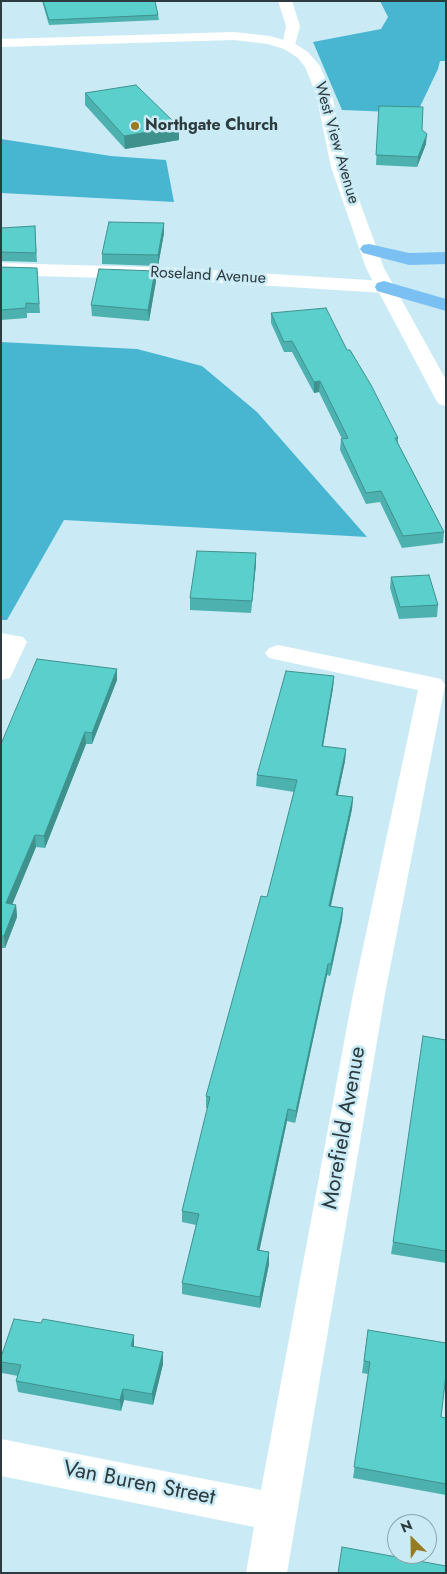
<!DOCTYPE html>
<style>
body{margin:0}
#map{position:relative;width:447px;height:1574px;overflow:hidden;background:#caebf5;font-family:Jost,sans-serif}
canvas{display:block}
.frame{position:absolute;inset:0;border:2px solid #2d3b3f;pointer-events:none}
.north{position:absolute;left:387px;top:1514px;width:50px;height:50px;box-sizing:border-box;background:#caebf5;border:1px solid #8ba5ac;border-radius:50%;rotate:337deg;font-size:14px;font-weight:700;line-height:20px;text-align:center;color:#2d3b3f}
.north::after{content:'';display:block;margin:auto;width:18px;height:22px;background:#967b23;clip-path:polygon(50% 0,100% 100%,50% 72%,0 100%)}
</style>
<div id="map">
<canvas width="447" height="1574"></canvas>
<div class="frame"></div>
<div class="north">N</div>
</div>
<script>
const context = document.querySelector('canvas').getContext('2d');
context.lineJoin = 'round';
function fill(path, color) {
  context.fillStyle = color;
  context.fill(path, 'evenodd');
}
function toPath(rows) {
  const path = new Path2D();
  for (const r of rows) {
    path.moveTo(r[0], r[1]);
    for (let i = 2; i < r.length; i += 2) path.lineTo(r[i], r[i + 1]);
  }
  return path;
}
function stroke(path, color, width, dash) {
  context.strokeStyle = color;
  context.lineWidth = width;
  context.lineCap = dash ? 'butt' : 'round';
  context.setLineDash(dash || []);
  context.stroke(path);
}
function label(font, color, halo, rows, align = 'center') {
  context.font = font + ' Jost,sans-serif';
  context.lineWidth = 5;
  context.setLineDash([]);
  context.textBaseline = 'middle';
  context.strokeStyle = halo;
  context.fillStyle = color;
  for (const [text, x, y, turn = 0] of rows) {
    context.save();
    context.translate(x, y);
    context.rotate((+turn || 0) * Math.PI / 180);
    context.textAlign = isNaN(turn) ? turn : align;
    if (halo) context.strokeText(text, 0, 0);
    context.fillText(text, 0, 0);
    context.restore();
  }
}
fill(toPath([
 [380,1,446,1,446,61,440,61,438,69,417,113,342,110,313,42,381,29,388,17],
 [1,139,111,156,166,160,174,202,1,193],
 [1,342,137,349,202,366,257,412,367,537,64,520,7,620,1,620]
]), '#49b6d1');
fill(toPath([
 [278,1,292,1,300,26,294,49,284,49,282,46,286,26,278,1],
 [1,263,178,268,384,281,391,283,393,287,391,291,384,293,178,280,1,275,1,263],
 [1,633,23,637,27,642,10,678,1,680,1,633],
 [278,645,432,677,441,679,445,685,385,994,287,1573,246,1573,254,1527,1,1476,1,1439,261,1490,353,994,418,690,269,658,265,653,269,648,278,645]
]), '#fff');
fill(toPath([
 [234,32,270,36,294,43,308,52,320,66,332,94,347,167,384,268,446,380,446,406,439,404,436,400,366,268,331,167,316,94,305,67,298,58,284,49,268,44,234,40,1,47,1,39,234,32]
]), '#fff');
fill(toPath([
 [369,244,409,253,446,252,446,264,409,265,363,253,360,249,363,245,369,244],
 [384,281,446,299,446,311,377,291,375,287,377,283,384,281]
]), '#7ac0f2');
fill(toPath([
 [42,1,155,1,158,15,159,20,49,25],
 [85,93,179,127,179,140,125,149,85,105],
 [379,106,422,130,426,144,417,167,376,165],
 [35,226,37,262,1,261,1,228],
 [164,233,158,266,102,264,102,254],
 [1,267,37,268,40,313,27,313,27,318,1,320],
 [156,281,149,321,92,316,91,305],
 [271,313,347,350,398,438,398,443,444,532,443,543,402,548,380,502,366,504,340,450,341,439,342,439,319,392,314,393,292,352,284,352,271,323],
 [256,553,256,564,251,613,190,610,190,598],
 [391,577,438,605,437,617,399,619,390,588],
 [117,669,117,680,92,744,86,744,45,848,36,847,12,904,16,905,17,917,5,948,1,948,1,744],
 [334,676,333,688,323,746,346,749,345,761,338,795,353,797,352,809,331,906,343,908,342,920,330,976,327,975,295,1123,287,1121,259,1250,269,1252,269,1264,260,1308,182,1294,182,1283,196,1225,182,1222,182,1211,208,1108,206,1108,206,1096,267,897,294,792,256,786,257,775],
 [446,1040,446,1263,391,1254,393,1242],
 [368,1330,441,1417,446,1418,446,1495,353,1478,368,1374,362,1373],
 [134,1347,163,1352,163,1364,153,1405,124,1400,121,1411,18,1392,16,1381,18,1376,2,1373,1,1357]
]), '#4db2af');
fill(toPath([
 [179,127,179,140,125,149,124,136],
 [427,134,426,144,417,167,418,157],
 [164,223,164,233,158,266,158,255],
 [155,271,156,281,149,321,148,310],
 [320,381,319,392,314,393,314,382],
 [256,553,256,564,251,613],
 [117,669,117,680,92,744,92,733],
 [334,676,333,688,321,758,322,746],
 [85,732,86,744,45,848,44,836],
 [346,749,345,761,335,807,336,795],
 [353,797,352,809,328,918,329,906],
 [35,835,36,847,8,915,6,903],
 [16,905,17,917,5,948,4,936],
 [343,908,342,920,330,976,331,964],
 [328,964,327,975,295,1123,296,1111],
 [288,1109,287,1121,257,1262,257,1250],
 [269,1252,269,1264,260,1308,260,1297],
 [134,1335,134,1347,131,1346],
 [163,1352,163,1364,153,1405,152,1394],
 [123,1389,124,1400,121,1411,120,1400]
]), '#3f918e');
const building = toPath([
 [43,1,155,1,158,15,49,20,43,1],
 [136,85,179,127,124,136,85,93,136,85],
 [379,106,423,107,422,130,427,134,418,157,376,155,379,106],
 [109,222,164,223,158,255,102,254,109,222],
 [35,226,36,253,1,252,1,228,35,226],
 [1,267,37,268,39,304,26,303,26,308,1,310,1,267],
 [99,269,155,271,148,310,91,305,99,269],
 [326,308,347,350,350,350,371,385,398,438,395,438,444,532,403,536,381,491,366,493,341,439,348,438,320,381,314,382,292,341,284,342,271,313,326,308],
 [197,551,256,553,252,601,190,598,197,551],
 [429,575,438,605,400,607,391,577,429,575],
 [37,659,117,669,92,733,85,732,44,836,35,835,6,903,16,905,4,936,1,936,1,744,37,659],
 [286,671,334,676,322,746,346,749,336,795,353,797,329,906,343,908,331,964,328,964,296,1111,288,1109,257,1250,269,1252,260,1297,182,1283,199,1214,182,1211,210,1097,206,1096,261,896,267,897,297,780,257,775,286,671],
 [423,1036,446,1040,446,1251,393,1242,423,1036],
 [14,1319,41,1323,43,1319,134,1335,131,1346,163,1352,152,1394,123,1389,120,1400,16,1381,21,1365,1,1362,1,1357,14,1319],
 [368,1330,446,1343,446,1375,441,1417,446,1418,446,1484,354,1467,370,1362,364,1361,368,1330],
 [342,1547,446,1566,446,1573,338,1573,342,1547]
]);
fill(building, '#5acfcb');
stroke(building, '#3f918e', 1);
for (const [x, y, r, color] of [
 [135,126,5,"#967b23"]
]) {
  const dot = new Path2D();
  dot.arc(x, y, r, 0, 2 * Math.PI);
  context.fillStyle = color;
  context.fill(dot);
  stroke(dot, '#caebf5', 2);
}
label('bold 16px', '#2d3b3f', '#caebf5', [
 ["Northgate Church",145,126]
], 'left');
label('16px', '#2d3b3f', '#caebf5', [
 ["West View Avenue",336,143,74],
 ["Roseland Avenue",208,276,3]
]);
label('22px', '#2d3b3f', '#caebf5', [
 ["Morefield Avenue",345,1128,-80],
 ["Van Buren Street",139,1484,11]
]);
</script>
